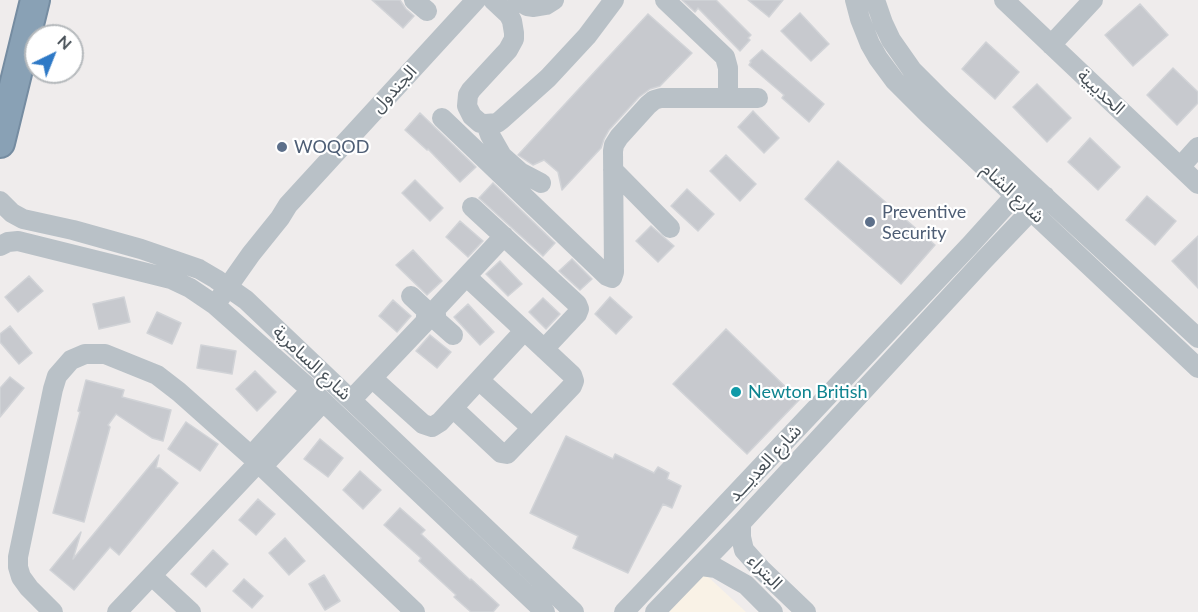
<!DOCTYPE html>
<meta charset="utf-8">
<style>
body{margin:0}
#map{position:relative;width:1198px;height:612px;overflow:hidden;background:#efecec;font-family:Lato,sans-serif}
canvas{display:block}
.north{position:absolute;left:24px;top:24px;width:60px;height:60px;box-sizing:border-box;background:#fff;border:2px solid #b5b9bc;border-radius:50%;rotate:43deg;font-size:16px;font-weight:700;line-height:24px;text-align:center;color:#475057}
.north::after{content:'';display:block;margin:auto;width:21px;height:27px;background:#2e79c6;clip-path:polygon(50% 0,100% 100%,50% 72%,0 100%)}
</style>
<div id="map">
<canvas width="1198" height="612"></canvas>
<div class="north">N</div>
</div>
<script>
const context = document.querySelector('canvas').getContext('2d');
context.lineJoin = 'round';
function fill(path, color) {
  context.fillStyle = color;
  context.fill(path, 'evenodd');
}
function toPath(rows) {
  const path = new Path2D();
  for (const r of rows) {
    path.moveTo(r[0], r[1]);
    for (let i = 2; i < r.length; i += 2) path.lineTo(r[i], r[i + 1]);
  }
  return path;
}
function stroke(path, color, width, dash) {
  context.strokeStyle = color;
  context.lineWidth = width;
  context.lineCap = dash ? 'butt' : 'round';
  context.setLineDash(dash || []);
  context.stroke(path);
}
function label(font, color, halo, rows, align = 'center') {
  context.font = font + ' Lato,"Noto Sans Arabic",sans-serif';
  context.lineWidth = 4.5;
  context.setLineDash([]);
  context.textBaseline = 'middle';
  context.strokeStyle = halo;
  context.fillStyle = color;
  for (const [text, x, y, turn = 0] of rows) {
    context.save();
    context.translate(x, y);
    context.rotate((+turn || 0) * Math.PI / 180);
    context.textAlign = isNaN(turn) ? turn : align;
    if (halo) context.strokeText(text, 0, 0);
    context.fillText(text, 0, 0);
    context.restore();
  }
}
fill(toPath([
 [704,573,746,612,669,612]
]), '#f9f2e6');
const building = toPath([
 [372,0,400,0,406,9,414,16,403,28,372,0],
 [682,0,716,0,751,35,748,38,750,40,740,51,698,8,695,12,682,0],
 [748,0,783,0,769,17,748,0],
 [1140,4,1168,35,1133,66,1105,35,1140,4],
 [800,13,829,44,811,61,781,31,800,13],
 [648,14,692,53,660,86,650,89,639,97,609,130,604,139,601,148,562,190,558,172,544,160,533,165,518,155,648,14],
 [986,42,1019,72,995,99,962,69,986,42],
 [762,50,824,104,809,122,782,98,784,95,749,65,751,62,750,61,762,50],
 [1173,68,1198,92,1198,103,1177,125,1147,95,1173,68],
 [1037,84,1071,118,1047,142,1013,107,1037,84],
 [753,111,779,138,764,153,738,127,753,111],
 [420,113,476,167,460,182,428,149,427,150,405,130,420,113],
 [1090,138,1120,167,1098,190,1068,162,1090,138],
 [726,155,756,184,740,201,710,171,726,155],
 [838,161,935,245,901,284,805,199,838,161],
 [415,180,443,208,430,221,402,193,415,180],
 [493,183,555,243,543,256,479,198,493,183],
 [687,189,714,214,698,231,671,206,687,189],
 [1147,196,1176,221,1155,245,1126,220,1147,196],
 [460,221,483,241,468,257,446,237,460,221],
 [651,226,674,246,658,262,636,241,651,226],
 [1198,236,1198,288,1172,261,1198,236],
 [413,250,442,281,427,295,396,265,413,250],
 [572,259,592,279,580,290,559,271,572,259],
 [500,261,522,284,508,296,486,274,500,261],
 [29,276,43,291,18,312,5,297,29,276],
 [124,297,130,322,99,329,93,304,124,297],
 [610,297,632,317,616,334,595,314,610,297],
 [543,298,560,314,546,329,529,312,543,298],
 [393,300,411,316,397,332,379,316,393,300],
 [468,304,494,332,480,345,454,317,468,304],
 [157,312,181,323,172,344,147,333,157,312],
 [10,326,32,353,19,364,0,342,0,334,10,326],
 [726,329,799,400,747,454,673,384,726,329],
 [430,335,451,352,437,368,416,351,430,335],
 [201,345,236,351,232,374,197,368,201,345],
 [255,371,276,392,257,411,236,389,255,371],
 [10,377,24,388,0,417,0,388,10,377],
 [86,380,124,390,122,397,171,410,163,441,152,438,116,414,108,425,110,427,84,522,53,513,80,412,78,411,86,380],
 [186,422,218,444,200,471,168,449,186,422],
 [566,436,613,459,615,454,654,473,658,467,669,473,667,479,681,486,672,508,663,504,628,573,573,548,578,536,530,513,566,436],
 [320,439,343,458,328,477,304,459,320,439],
 [159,455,156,468,160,468,178,483,119,555,110,547,74,590,50,570,81,532,73,559,159,455],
 [360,471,381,490,363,509,343,490,360,471],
 [258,499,275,514,256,535,239,520,258,499],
 [400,508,425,530,421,534,470,580,471,579,499,605,493,612,471,612,454,597,456,595,419,561,421,558,384,525,400,508],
 [285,538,305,561,289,575,269,553,285,538],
 [213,550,228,564,206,587,191,574,213,550],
 [324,575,340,601,325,610,309,584,324,575],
 [244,579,263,596,252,608,233,591,244,579]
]);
fill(building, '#c7c9ce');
stroke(building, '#d1d3d7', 1.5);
const highway = toPath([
 [0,143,35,0]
]);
stroke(highway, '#758ca1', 32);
stroke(toPath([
 [414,0,427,11],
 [493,0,509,15,512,21,514,33,514,39,508,50,471,90,468,95,467,106,472,116,480,123,486,124,497,123,501,120,548,78,587,36,614,0],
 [518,0,527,6,534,7,546,5,554,0],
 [665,0,725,57,728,68,728,98],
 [855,0,860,19,870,44,878,58,895,81,928,114,1198,368],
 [875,0,883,23,891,40,912,70,941,99,1028,181,1198,338],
 [1004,0,1198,184],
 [1051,45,1093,0],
 [442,118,607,276,612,278,614,272,613,151,614,145,619,137,648,105,654,100,661,98,758,98],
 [486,124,490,135,502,156,520,172,541,183],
 [1180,167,1198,147],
 [613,170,670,228],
 [0,201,12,213,23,219,73,230,141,249,199,269,216,279,246,300,574,612],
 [472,207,577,304,579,309,577,314,544,349],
 [0,246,8,242,18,241,171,279,190,288,215,305,311,390,545,612],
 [411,296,428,312],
 [220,298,251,254,280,218,288,205,476,0],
 [434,311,504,236],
 [426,316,429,311,434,311,436,315,435,319,453,335],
 [372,378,423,424,432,427,440,422,524,331],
 [479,380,532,428],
 [351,400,428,319],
 [453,408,501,453,507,454,572,386,574,381,572,375,467,277],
 [251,456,311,390],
 [262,467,323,402],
 [741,523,741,537,744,550,761,569,806,612],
 [701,566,716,568,737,580,746,585,773,612],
 [152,576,191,612],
 [53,612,29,588,21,577,18,567,18,557,53,389,57,376,71,360,85,354,105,354,157,375,179,392,251,456,415,612],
 [117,612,258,463],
 [624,612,971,244,1028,181],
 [655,612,741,523,984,260,1045,196]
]), '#b9c1c7', 20);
stroke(highway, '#89a1b5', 28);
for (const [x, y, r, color] of [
 [282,147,6,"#5c6f8a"],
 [870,222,6,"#5c6f8a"],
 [736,392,6,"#0f9aa8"]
]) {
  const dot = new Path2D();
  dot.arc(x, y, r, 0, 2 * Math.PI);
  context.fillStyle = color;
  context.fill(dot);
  stroke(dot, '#fff', 2);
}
label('18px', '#475057', '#fff', [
 ["الجندول",394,89,-47],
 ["الحديبية",1101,92,43],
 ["شارع الشام",1013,193,43],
 ["شارع السامرية",312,363,43],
 ["شارع العديـــد",765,463,-47],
 ["البتراء",765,572,46]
]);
label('18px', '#4e5e75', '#fff', [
 ["WOQOD",294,147],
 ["Preventive",882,212],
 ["Security",882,233]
], 'left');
label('18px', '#0d838f', '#fff', [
 ["Newton British",748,392]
], 'left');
</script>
